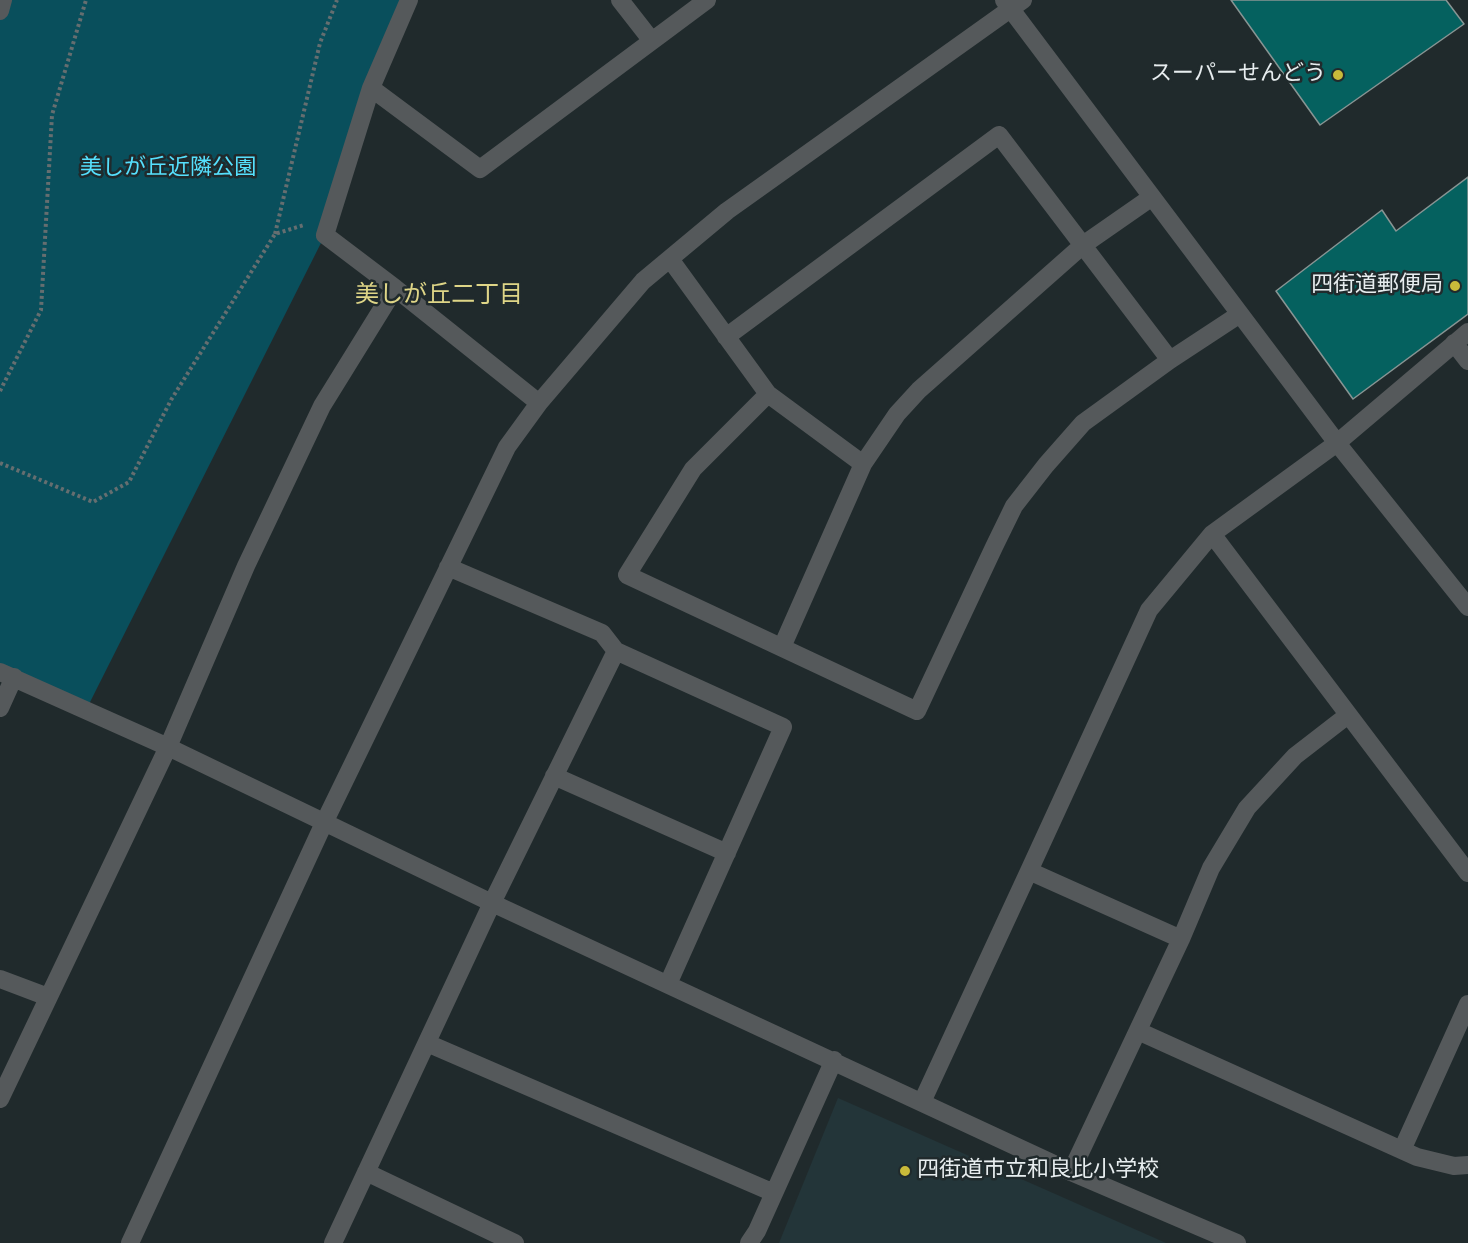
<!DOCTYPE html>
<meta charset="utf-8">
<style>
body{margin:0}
canvas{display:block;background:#202a2c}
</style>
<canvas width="1468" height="1243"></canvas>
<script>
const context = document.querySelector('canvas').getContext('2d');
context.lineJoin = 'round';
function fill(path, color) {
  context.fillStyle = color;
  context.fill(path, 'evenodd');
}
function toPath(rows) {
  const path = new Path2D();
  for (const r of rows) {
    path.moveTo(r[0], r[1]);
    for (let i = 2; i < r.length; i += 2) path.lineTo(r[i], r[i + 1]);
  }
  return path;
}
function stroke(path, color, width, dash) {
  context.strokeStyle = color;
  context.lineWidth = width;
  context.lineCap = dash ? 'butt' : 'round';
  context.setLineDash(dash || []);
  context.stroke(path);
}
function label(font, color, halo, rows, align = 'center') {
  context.font = font + ' "Titillium Web","Noto Sans JP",sans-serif';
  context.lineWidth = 5;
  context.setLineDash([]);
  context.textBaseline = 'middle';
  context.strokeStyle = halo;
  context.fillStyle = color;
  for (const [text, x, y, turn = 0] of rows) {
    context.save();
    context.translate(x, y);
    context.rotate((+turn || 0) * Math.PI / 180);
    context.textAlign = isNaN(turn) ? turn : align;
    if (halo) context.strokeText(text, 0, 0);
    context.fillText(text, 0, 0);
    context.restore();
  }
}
fill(toPath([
 [838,1098,1166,1243,779,1243]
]), '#233539');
fill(toPath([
 [3,0,409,0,325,235,86,710,0,672,0,11]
]), '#094f5c');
const building = toPath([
 [1231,0,1446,0,1464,24,1320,125,1231,0],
 [1468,177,1468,314,1353,399,1276,291,1382,210,1396,231,1468,177]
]);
fill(building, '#05615f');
stroke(building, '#889594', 1.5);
stroke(toPath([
 [275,234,320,43,337,0],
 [0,391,41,310,52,115,86,0],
 [0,463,93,502,129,482,171,400,275,234,304,225]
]), '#656e70', 4, [3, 3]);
stroke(toPath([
 [409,0,371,88,325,235,395,288,539,403],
 [620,0,652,41],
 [1004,0,1337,443,1468,607],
 [0,11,3,0],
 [371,88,480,169,707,0],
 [670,259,768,394,863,464],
 [726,337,999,135,1170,360],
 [1454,343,1468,361],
 [768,394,693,469,627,575,917,711,994,547,1014,506,1046,465,1083,423,1170,360,1240,314],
 [1212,534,1468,873],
 [448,567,602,633,616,651],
 [782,647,863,464,897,414,919,390,1083,245,1152,197],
 [0,672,168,747,492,903,1071,1172,1237,1243],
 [0,708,14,677],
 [554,776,727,853],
 [1181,939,1029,871,1149,610,1212,534,1337,443,1468,332],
 [0,979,48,997],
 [1138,1031,1417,1157,1454,1166,1468,1165],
 [427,1043,774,1193],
 [0,1099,168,747,246,566,322,406,395,288],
 [922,1102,1029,871],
 [1402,1150,1468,1004],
 [366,1172,515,1243],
 [1071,1172,1181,939,1211,868,1247,808,1295,756,1348,715],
 [130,1243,324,823,507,447,539,403,643,281,727,211,1023,0],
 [333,1243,492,903,616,651,783,727,668,984],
 [749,1243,757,1231,834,1060]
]), '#55595b', 18);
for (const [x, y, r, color] of [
 [1338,75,6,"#c9ba3a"],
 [1455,286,6,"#c9ba3a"],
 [905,1171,6,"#c9ba3a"]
]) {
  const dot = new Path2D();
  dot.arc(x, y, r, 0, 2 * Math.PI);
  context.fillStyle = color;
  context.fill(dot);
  stroke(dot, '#202a2c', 2);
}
label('22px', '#e7edef', '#202a2c', [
 ["スーパーせんどう",1326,75],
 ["四街道郵便局",1443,286],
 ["四街道市立和良比小学校",917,1171,"left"]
], 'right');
label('22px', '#55e0fd', '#202a2c', [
 ["美しが丘近隣公園",168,169]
]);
label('24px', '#ded587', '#202a2c', [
 ["美しが丘二丁目",439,296]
]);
</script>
